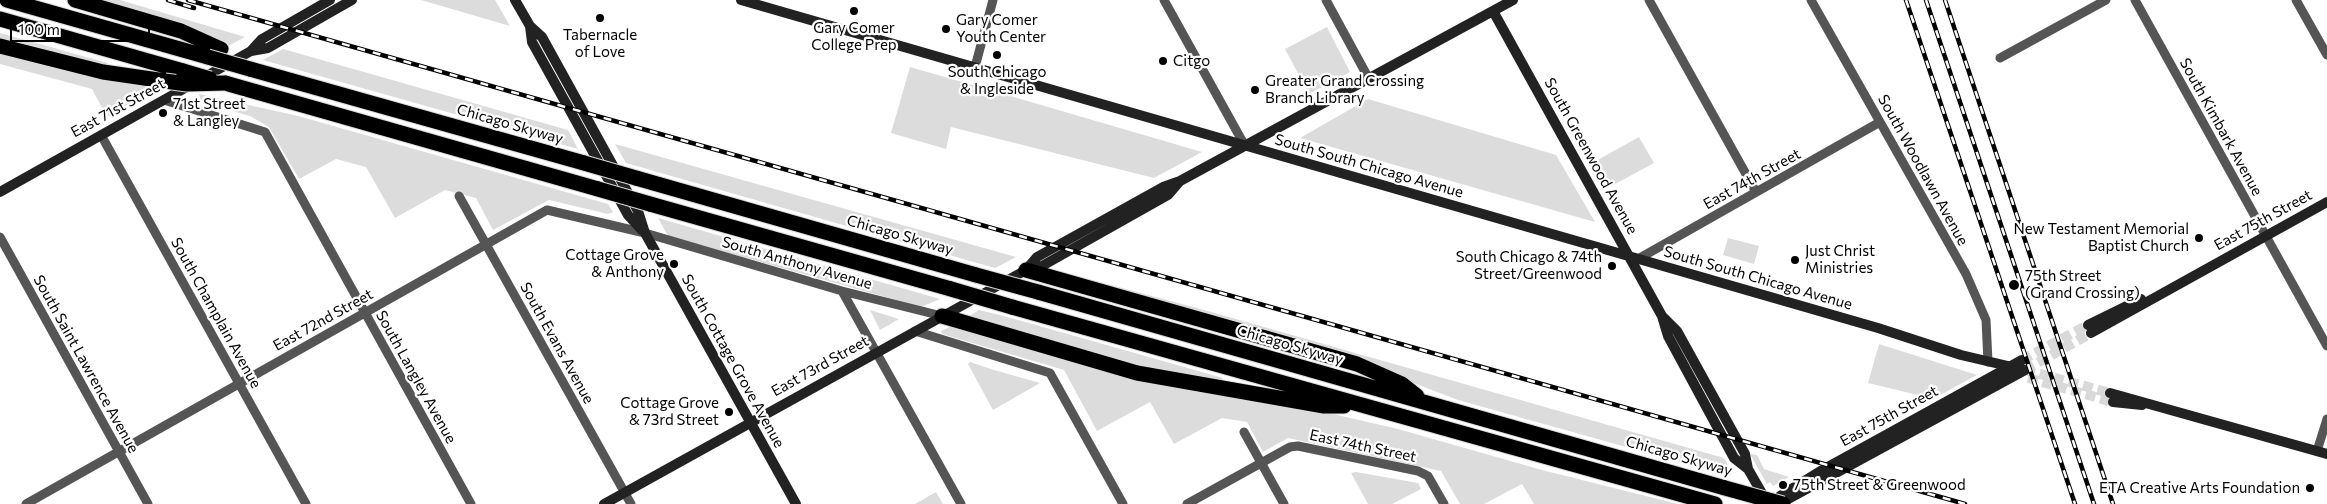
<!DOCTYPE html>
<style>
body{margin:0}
#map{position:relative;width:2327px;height:504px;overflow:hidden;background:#fff;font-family:Commissioner,sans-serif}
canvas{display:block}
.scale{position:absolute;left:10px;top:20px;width:140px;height:22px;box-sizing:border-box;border:2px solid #000;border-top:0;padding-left:6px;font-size:15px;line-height:18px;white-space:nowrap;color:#000;-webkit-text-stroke:4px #fff;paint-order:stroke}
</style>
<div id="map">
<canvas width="2327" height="504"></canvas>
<div class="scale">100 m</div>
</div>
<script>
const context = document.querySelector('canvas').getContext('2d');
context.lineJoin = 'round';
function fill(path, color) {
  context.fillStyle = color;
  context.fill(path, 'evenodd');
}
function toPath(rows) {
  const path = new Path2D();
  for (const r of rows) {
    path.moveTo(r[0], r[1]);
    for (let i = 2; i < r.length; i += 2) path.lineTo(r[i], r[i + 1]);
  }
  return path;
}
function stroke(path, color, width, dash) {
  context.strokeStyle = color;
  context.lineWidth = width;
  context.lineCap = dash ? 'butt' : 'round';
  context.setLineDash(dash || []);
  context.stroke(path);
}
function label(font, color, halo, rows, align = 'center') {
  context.font = font + ' Commissioner,sans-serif';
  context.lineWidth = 4.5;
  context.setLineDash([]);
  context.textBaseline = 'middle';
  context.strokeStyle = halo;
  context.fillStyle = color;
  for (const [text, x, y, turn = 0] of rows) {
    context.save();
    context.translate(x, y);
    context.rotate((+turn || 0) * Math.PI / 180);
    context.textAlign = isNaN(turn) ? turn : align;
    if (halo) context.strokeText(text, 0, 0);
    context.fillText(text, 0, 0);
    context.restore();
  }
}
fill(toPath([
 [95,0,120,0,245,37,228,46,170,23],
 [421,0,495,0,510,26],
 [1327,27,1350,72,1309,94,1285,49],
 [0,33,108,63,107,69,0,41],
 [283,49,568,130,578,149,263,60],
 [0,52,65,70,158,86,107,117,92,89,0,64],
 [910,67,983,88,1202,152,1154,178,951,127,946,149,891,133],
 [199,94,298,116,608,204,613,212,608,214,549,200,493,230,476,198,445,190,395,218,366,167,336,159,299,179,269,127,250,116,201,102],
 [1368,99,1556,155,1595,222,1300,138],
 [1639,137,1654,163,1606,189,1592,163],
 [615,144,1016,257,995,268,822,219,626,163],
 [658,218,940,299,921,307,668,236],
 [1728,238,1759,246,1754,264,1723,255],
 [1058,271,1201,309,1724,458,1732,471,1730,476,1458,400,1398,377,1062,274],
 [870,310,899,319,880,330],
 [979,310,1004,316,1223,378,1221,384,1185,379,972,319,971,315],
 [952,326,1398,429,1542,470,1678,504,1534,504,1522,484,1484,504,1460,504,1441,471,1288,438,1263,452,1247,422,1222,418,1174,444,1150,402,1097,431,1064,370,942,334,941,331],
 [1879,344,1977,375,1920,406,1916,404,1926,397,1868,383],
 [970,362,994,370,1040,383,993,410,968,364],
 [1750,454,1757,455,1764,469,1789,477,1773,486,1770,482,1767,484],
 [1356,472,1418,483,1421,489,1392,504,1368,504,1351,473],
 [936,492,943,504,915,504]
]), '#dcdcdc');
stroke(toPath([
 [2022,360,2088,325],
 [2025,370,2110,393],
 [2025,370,2091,333],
 [2028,378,2113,402]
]), '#d9d9d9', 10, [10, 5]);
const highway = toPath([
 [7,0,208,57],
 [75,0,181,31,221,49],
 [0,19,183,71],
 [0,46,103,72,165,81],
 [250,69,584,163],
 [225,83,598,189],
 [636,178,976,275],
 [650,204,951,289],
 [1026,270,1357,364,1402,384,1417,396],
 [1038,292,1725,488],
 [1012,307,1715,504],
 [942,316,1137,373,1324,406,1344,406]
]);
stroke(highway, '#dbdbdb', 17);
stroke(toPath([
 [1164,0,1245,146],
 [1326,0,1369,79],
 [1649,0,1756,192],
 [1811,0,1966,274,1986,320,1988,362],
 [2135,0,2327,346],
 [2296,0,2327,55],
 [2000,58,2106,0],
 [975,67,993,0],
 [164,100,265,132,471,504],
 [101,135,306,504],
 [459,196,631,504],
 [0,237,148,504],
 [1638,259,1880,122],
 [842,291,961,504],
 [915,331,1050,373,1123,504],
 [1244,432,1284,504],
 [2317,451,2327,419],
 [26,504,547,210,645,233,842,291,942,316],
 [1187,504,1290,447,1298,446,1418,471,1428,476,1444,504]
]), '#555', 9);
stroke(toPath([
 [515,0,530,26,542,37,638,211,645,233,796,504],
 [741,0,1878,328,1961,355,2025,370],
 [1493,11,1662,316,1668,336,1734,458,1748,469],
 [530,26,532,42,628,215,642,230],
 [251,51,268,48,352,0],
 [0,192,251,51,262,39,330,0],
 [1026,270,1037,257,1163,187,1180,181,1513,0],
 [1663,317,1677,331,1745,454,1748,469,1767,502],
 [2088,325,2141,299],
 [2091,333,2327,202],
 [2110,393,2327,454],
 [2113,402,2142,405],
 [604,504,1026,270,1042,266,1168,195,1180,181],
 [1773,504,1780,496,1819,472,2022,360],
 [1779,504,2025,370]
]), '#222', 10);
stroke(highway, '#000', 15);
const rail = toPath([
 [168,0,194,8],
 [188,0,1965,504],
 [1906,0,2075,504],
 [1926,0,2094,504],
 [1945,0,2113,504]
]);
stroke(rail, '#000', 4.5);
stroke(rail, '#fff', 2.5, [8]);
const highwayBridge = toPath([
 [208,57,250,69],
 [183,71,210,79],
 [165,81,187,84,225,83],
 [584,163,636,178],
 [598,189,650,204],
 [976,275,1038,292],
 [951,289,1012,307],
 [1725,488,1783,504]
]);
stroke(highwayBridge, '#dbdbdb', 17, []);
stroke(highwayBridge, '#000', 15);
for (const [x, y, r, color] of [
 [854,11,5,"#000"],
 [600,18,5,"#000"],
 [946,29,5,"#000"],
 [997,55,5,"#000"],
 [1163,61,5,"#000"],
 [1255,90,5,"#000"],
 [163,113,5,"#000"],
 [2199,238,5,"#000"],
 [1795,260,5,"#000"],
 [674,264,5,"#000"],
 [1612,266,5,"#000"],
 [2014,285,6,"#000"],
 [729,412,5,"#000"],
 [1783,485,5,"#000"],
 [2310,488,5,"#000"]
]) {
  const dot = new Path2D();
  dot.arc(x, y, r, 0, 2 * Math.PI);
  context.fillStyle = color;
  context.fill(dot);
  stroke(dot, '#fff', 2);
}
label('15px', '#000', '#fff', [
 ["Gary Comer",956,20],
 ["Youth Center",956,37],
 ["Gary Comer",854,28,"center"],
 ["College Prep",854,45,"center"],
 ["Tabernacle",600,35,"center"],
 ["of Love",600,52,"center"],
 ["Citgo",1173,61],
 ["South Chicago",997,72,"center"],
 ["& Ingleside",997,89,"center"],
 ["Greater Grand Crossing",1265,81],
 ["Branch Library",1265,98],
 ["71st Street",173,104],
 ["& Langley",173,121],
 ["New Testament Memorial",2189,229,"right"],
 ["Baptist Church",2189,246,"right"],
 ["Just Christ",1805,251],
 ["Ministries",1805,268],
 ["Cottage Grove",664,255,"right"],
 ["& Anthony",664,272,"right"],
 ["South Chicago & 74th",1602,257,"right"],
 ["Street/Greenwood",1602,274,"right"],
 ["75th Street",2025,276],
 ["(Grand Crossing)",2025,293],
 ["Cottage Grove",719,403,"right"],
 ["& 73rd Street",719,420,"right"],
 ["75th Street & Greenwood",1793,485],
 ["ETA Creative Arts Foundation",2300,488,"right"]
], 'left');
label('15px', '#000', '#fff', [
 ["East 71st Street",118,108,-29],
 ["Chicago Skyway",510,124,16],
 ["South Kimbark Avenue",2221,127,61],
 ["South Greenwood Avenue",1591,156,61],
 ["South South Chicago Avenue",1369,166,16],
 ["South Woodlawn Avenue",1923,170,61],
 ["East 74th Street",1752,179,-29],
 ["East 75th Street",2263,220,-29],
 ["Chicago Skyway",900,235,16],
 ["South Anthony Avenue",797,263,16],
 ["South South Chicago Avenue",1758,278,16],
 ["South Champlain Avenue",216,313,61],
 ["East 72nd Street",323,320,-29],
 ["South Evans Avenue",557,343,61],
 ["Chicago Skyway",1290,345,16],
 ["South Cottage Grove Avenue",733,361,61],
 ["South Saint Lawrence Avenue",86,364,61],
 ["East 73rd Street",820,366,-29],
 ["South Langley Avenue",416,377,61],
 ["East 75th Street",1889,416,-29],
 ["East 74th Street",1363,446,12],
 ["Chicago Skyway",1679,456,16]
]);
</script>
